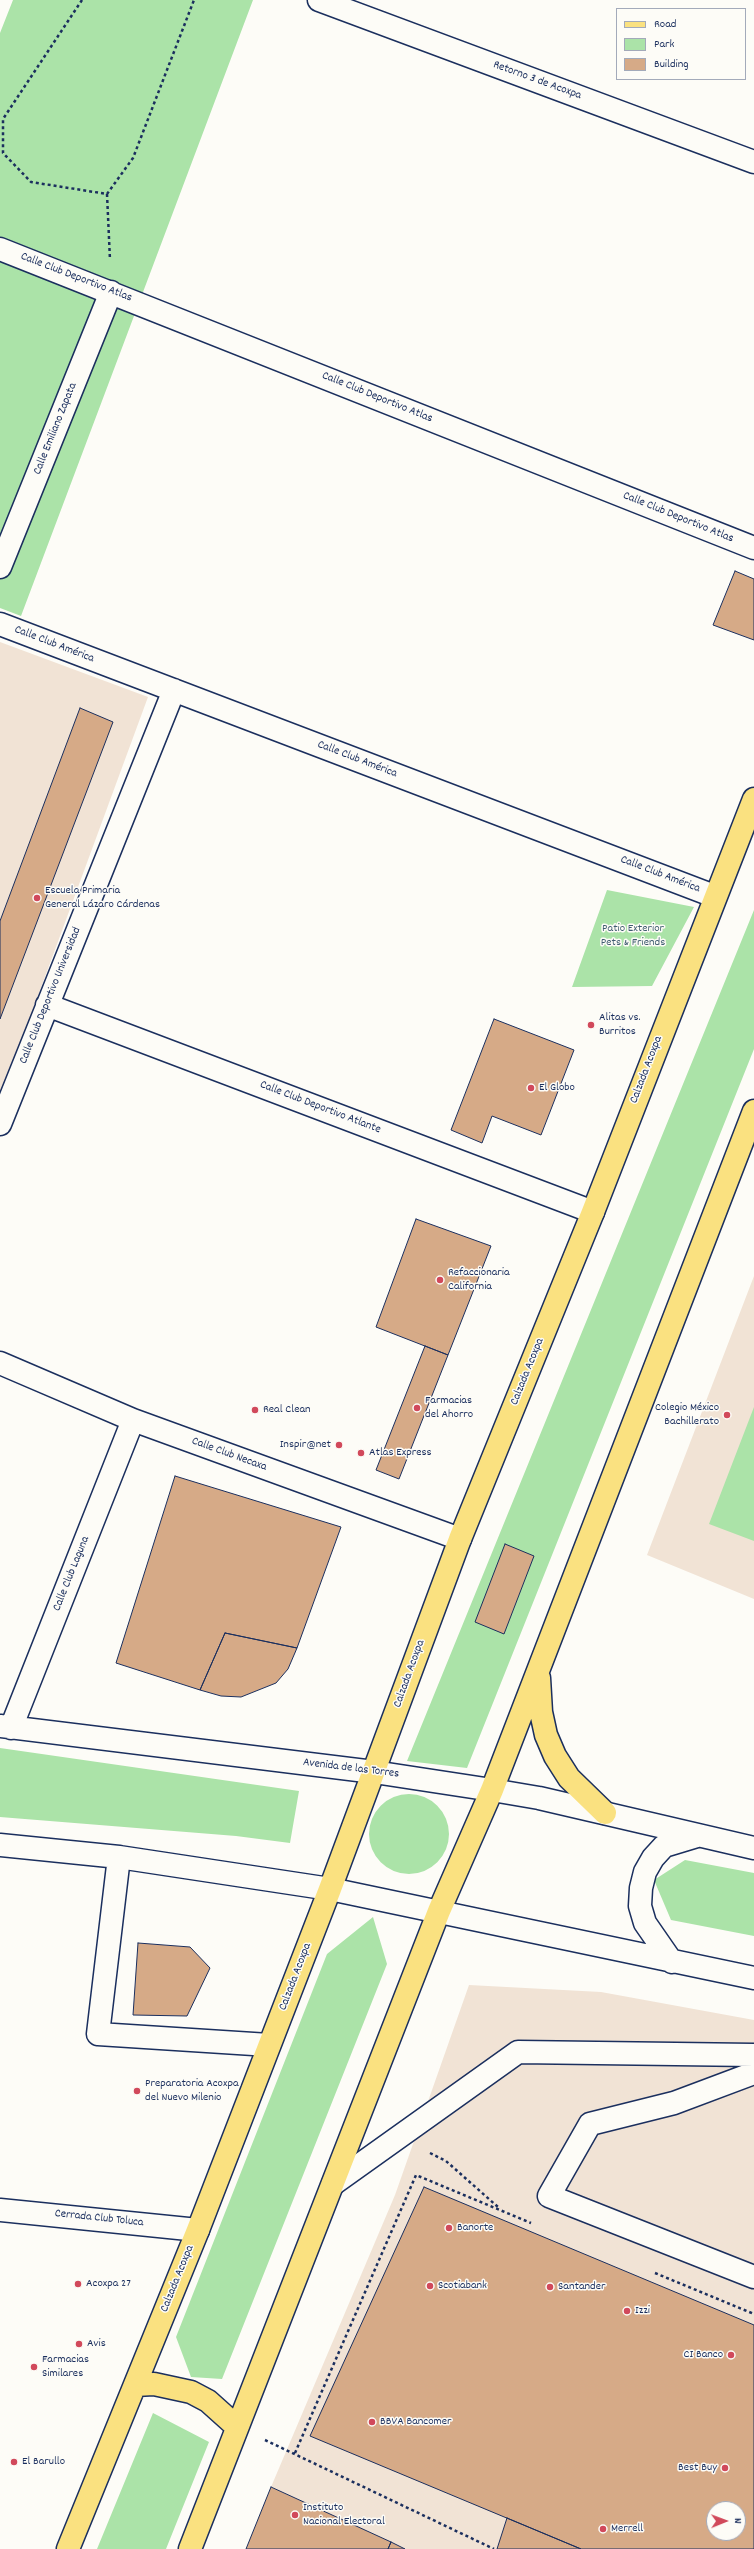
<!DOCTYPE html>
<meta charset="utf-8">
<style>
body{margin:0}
#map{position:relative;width:754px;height:2549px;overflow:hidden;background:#fdfcf7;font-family:Dekko,sans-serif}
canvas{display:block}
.legend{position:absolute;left:616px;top:8px;width:130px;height:72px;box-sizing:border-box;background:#fdfcf7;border:1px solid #a3aaba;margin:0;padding:5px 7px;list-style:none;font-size:12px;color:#1b2f5e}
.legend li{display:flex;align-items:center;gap:8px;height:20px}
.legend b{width:20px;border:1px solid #a3aaba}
.north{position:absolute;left:706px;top:2501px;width:40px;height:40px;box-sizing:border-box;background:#fdfcf7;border:1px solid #a3aaba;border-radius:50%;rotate:89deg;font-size:11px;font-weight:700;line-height:16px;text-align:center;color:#1b2f5e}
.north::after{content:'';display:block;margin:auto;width:14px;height:18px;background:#d1495b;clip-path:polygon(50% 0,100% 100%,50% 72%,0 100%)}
</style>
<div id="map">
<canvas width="754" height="2549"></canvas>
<ul class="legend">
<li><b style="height:5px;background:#fae180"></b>Road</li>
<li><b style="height:11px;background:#abe3a8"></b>Park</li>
<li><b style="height:11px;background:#d6aa87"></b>Building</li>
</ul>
<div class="north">N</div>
</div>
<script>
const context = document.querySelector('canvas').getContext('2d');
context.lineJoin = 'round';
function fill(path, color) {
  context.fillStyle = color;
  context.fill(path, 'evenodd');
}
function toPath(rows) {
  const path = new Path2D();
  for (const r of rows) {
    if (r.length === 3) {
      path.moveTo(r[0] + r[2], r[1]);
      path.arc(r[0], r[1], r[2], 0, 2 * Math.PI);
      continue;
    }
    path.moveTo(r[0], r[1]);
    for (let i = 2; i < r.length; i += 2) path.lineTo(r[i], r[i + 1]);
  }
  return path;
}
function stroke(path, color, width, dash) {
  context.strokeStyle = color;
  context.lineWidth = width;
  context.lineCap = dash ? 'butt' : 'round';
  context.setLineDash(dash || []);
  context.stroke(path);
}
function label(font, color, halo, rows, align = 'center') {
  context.font = font + ' Dekko,sans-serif';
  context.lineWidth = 3;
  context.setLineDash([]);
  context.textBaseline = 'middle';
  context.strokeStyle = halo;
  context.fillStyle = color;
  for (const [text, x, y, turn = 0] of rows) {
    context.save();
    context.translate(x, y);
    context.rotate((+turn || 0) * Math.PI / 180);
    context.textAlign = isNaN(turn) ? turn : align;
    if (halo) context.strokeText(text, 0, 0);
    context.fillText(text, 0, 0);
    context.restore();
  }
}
fill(toPath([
 [0,642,148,697,0,1099],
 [754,1276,754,1599,647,1555],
 [469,1985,601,1992,754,2020,754,2549,388,2549,390,2542,271,2487,395,2195],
 [714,2509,738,2509,738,2533,714,2533]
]), '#f1e3d5');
fill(toPath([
 [13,0,253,0,21,616,0,608,0,33],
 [607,890,694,907,652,986,572,987],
 [754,910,754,1049,467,1768,407,1761],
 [754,1407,754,1541,709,1524],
 [0,1748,299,1791,290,1843,236,1836,0,1817],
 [409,1834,40],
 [685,1860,754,1873,754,1936,671,1920,654,1880],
 [373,1917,387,1964,222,2379,191,2377,176,2337,327,1954],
 [153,2413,209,2442,166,2549,97,2549]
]), '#abe3a8');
const building = toPath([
 [735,571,754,579,754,640,713,625,735,571],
 [80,708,113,722,0,1019,0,921,80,708],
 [494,1019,574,1050,541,1135,492,1116,482,1143,451,1130,494,1019],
 [416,1219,491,1246,448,1355,376,1327,416,1219],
 [425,1346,448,1355,399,1479,376,1470,425,1346],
 [175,1476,341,1527,297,1648,225,1633,200,1690,116,1663,175,1476],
 [505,1544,534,1556,504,1634,475,1622,505,1544],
 [225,1633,297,1648,288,1669,276,1683,241,1697,221,1696,200,1690,225,1633],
 [138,1943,190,1947,210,1968,187,2016,133,2015,138,1943],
 [424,2187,754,2325,754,2549,581,2549,310,2436,424,2187],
 [714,2509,738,2509,738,2533,714,2533,714,2509],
 [271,2487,391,2542,388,2549,246,2549,271,2487],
 [507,2518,581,2549,497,2549,507,2518],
 [391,2542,405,2549,388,2549,391,2542]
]);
fill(building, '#d6aa87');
stroke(building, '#1b2f5e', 1);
const minor = toPath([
 [319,0,754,162],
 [0,249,754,548],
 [0,567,111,292],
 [0,624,714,896],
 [47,1005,593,1212],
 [0,1124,174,690],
 [0,1363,133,1420,460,1539],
 [0,1726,374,1772,492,1790,539,1798,754,1848],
 [11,1728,133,1420],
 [0,1845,119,1857,330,1889,754,1978],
 [119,1857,98,2034,269,2045],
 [672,1962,645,1923,640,1906,641,1888,645,1872,653,1858,664,1846,697,1836],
 [754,2073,674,2103,590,2124,549,2196,754,2277],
 [333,2184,518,2052,754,2055],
 [0,2210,198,2230]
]);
const major = toPath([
 [539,1678,541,1712,546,1735,555,1756,569,1778,605,1813],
 [135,2385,154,2384,191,2392,208,2401,237,2427],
 [68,2549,198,2230,330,1889,460,1539,593,1212,754,799],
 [190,2549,439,1911,492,1790,754,1111]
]);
stroke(minor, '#1b2f5e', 25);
stroke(major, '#1b2f5e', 25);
stroke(toPath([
 [82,0,3,119,3,153,31,182,107,194,133,158,194,0],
 [107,194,110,260],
 [430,2153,446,2161,498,2207],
 [655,2273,754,2314],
 [265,2440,494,2549],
 [295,2453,416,2175,531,2223]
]), '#1b2f5e', 2.5, [3, 3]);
stroke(minor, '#fdfcf7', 22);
stroke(major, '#fae180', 22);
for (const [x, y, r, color] of [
 [37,898,4,"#d1495b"],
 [591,1025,4,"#d1495b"],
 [531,1088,4,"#d1495b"],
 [440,1280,4,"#d1495b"],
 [417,1408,4,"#d1495b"],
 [255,1410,4,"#d1495b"],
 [727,1415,4,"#d1495b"],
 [339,1445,4,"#d1495b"],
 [361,1453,4,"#d1495b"],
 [137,2091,4,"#d1495b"],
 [449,2228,4,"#d1495b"],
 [78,2284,4,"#d1495b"],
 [430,2286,4,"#d1495b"],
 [550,2287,4,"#d1495b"],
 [627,2311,4,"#d1495b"],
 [79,2344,4,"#d1495b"],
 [731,2355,4,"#d1495b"],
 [34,2367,4,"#d1495b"],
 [372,2422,4,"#d1495b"],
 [14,2462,4,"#d1495b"],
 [725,2468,4,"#d1495b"],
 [295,2515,4,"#d1495b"],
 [603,2529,4,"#d1495b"]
]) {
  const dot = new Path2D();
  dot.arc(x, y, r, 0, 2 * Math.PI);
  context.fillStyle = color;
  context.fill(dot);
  stroke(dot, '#fdfcf7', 1.5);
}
label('12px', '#1b2f5e', '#fdfcf7', [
 ["Retorno 3 de Acoxpa",537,81,20],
 ["Calle Club Deportivo Atlas",76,278,21],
 ["Calle Club Deportivo Atlas",377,398,22],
 ["Calle Emiliano Zapata",56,429,-68],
 ["Calle Club Deportivo Atlas",678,518,22],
 ["Calle Club América",54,645,21],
 ["Calle Club América",357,760,21],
 ["Calle Club América",660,875,21],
 ["Calle Club Deportivo Universidad",51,996,-68],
 ["Calzada Acoxpa",647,1070,-69],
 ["Calle Club Deportivo Atlante",320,1108,21],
 ["Calzada Acoxpa",528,1372,-68],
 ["Calle Club Necaxa",229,1455,20],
 ["Calle Club Laguna",72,1574,-68],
 ["Calzada Acoxpa",410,1674,-70],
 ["Avenida de las Torres",351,1769,7],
 ["Calzada Acoxpa",296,1977,-69],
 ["Cerrada Club Toluca",99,2219,6],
 ["Calzada Acoxpa",178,2279,-68]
]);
label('12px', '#1b2f5e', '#fdfcf7', [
 ["Escuela Primaria",45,891],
 ["General Lázaro Cárdenas",45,905],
 ["Alitas vs.",599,1018],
 ["Burritos",599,1032],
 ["El Globo",539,1088],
 ["Refaccionaria",448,1273],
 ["California",448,1287],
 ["Farmacias",425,1401],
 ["del Ahorro",425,1415],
 ["Colegio México",719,1408,"right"],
 ["Bachillerato",719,1422,"right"],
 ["Real Clean",263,1410],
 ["Inspir@net",331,1445,"right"],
 ["Atlas Express",369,1453],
 ["Preparatoria Acoxpa",145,2084],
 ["del Nuevo Milenio",145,2098],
 ["Banorte",457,2228],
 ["Acoxpa 27",86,2284],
 ["Scotiabank",438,2286],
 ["Santander",558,2287],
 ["Izzi",635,2311],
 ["Avis",87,2344],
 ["CI Banco",723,2355,"right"],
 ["Farmacias",42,2360],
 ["Similares",42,2374],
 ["BBVA Bancomer",380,2422],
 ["El Barullo",22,2462],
 ["Best Buy",717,2468,"right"],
 ["Instituto",303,2508],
 ["Nacional Electoral",303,2522],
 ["Merrell",611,2529]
], 'left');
label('12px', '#3f5c70', '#fdfcf7', [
 ["Patio Exterior",633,929],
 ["Pets & Friends",633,943]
]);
</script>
